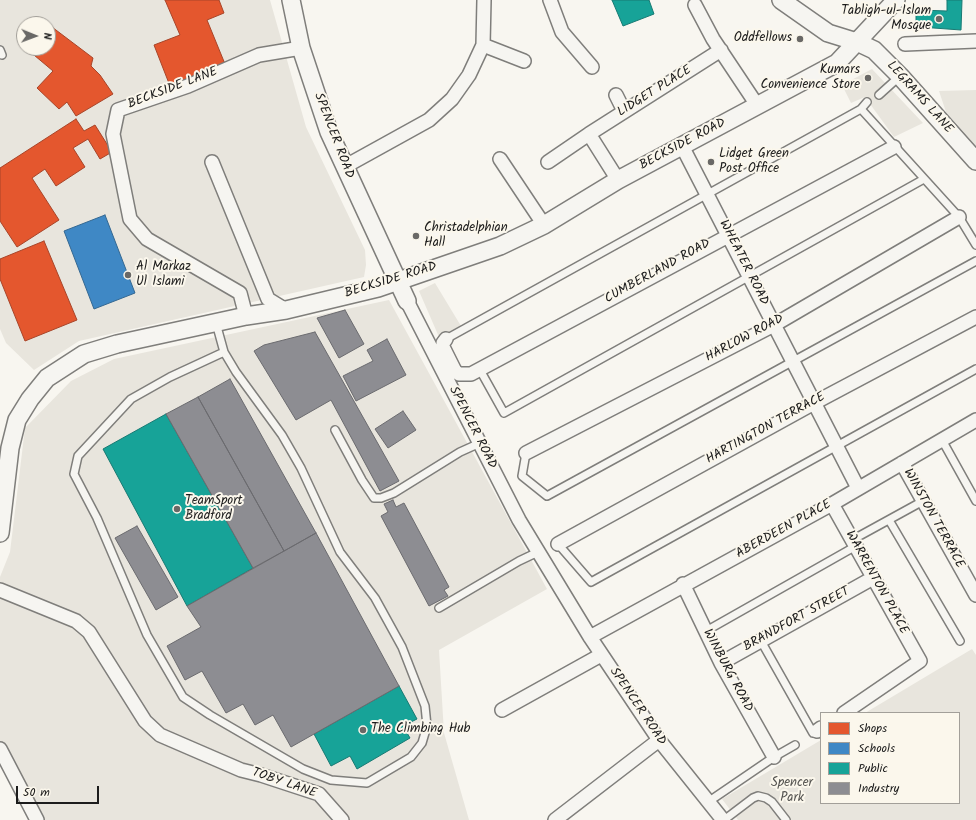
<!DOCTYPE html>
<style>
body{margin:0}
#map{position:relative;width:976px;height:820px;overflow:hidden;background:#f8f6f0;font-family:Kalam,sans-serif}
canvas{display:block}
.legend{position:absolute;left:820px;top:712px;width:140px;height:92px;box-sizing:border-box;background:#fbf7ec;border:1px solid #a29f99;margin:0;padding:5px 7px;list-style:none;font-size:12px;color:#1c1c1c}
.legend li{display:flex;align-items:center;gap:8px;height:20px}
.legend b{width:20px;border:1px solid #a29f99}
.north{position:absolute;left:16px;top:16px;width:40px;height:40px;box-sizing:border-box;background:#fbf7ec;border:1px solid #a29f99;border-radius:50%;rotate:91deg;font-size:11px;font-weight:700;line-height:16px;text-align:center;color:#1c1c1c}
.north::after{content:'';display:block;margin:auto;width:14px;height:18px;background:#696866;clip-path:polygon(50% 0,100% 100%,50% 72%,0 100%)}
.scale{position:absolute;left:16px;top:786px;width:83px;height:18px;box-sizing:border-box;border:2px solid #1c1c1c;border-top:0;padding-left:5px;font-size:12px;line-height:14px;white-space:nowrap;color:#1c1c1c;-webkit-text-stroke:3px #fbf7ec;paint-order:stroke}
</style>
<div id="map">
<canvas width="976" height="820"></canvas>
<ul class="legend">
<li><b style="height:11px;background:#e4572e"></b>Shops</li>
<li><b style="height:11px;background:#3f88c5"></b>Schools</li>
<li><b style="height:11px;background:#17a398"></b>Public</li>
<li><b style="height:11px;background:#8d8d92"></b>Industry</li>
</ul>
<div class="north">N</div>
<div class="scale">50 m</div>
</div>
<script>
const context = document.querySelector('canvas').getContext('2d');
context.lineJoin = 'round';
function fill(path, color) {
  context.fillStyle = color;
  context.fill(path, 'evenodd');
}
function toPath(rows) {
  const path = new Path2D();
  for (const r of rows) {
    path.moveTo(r[0], r[1]);
    for (let i = 2; i < r.length; i += 2) path.lineTo(r[i], r[i + 1]);
  }
  return path;
}
function stroke(path, color, width, dash) {
  context.strokeStyle = color;
  context.lineWidth = width;
  context.lineCap = dash ? 'butt' : 'round';
  context.setLineDash(dash || []);
  context.stroke(path);
}
function label(font, color, halo, rows, align = 'center') {
  context.font = font + ' Kalam,sans-serif';
  context.lineWidth = 4;
  context.setLineDash([]);
  context.textBaseline = 'middle';
  context.strokeStyle = halo;
  context.fillStyle = color;
  for (const [text, x, y, turn = 0] of rows) {
    context.save();
    context.translate(x, y);
    context.rotate((+turn || 0) * Math.PI / 180);
    context.textAlign = isNaN(turn) ? turn : align;
    if (halo) context.strokeText(text, 0, 0);
    context.fillText(text, 0, 0);
    context.restore();
  }
}
fill(toPath([
 [0,0,270,0,306,127,365,250,366,265,364,277,79,341,34,370,6,343,0,329],
 [24,24,48,24,48,48,24,48],
 [872,69,923,123,894,137,865,97,851,103,842,85],
 [976,90,976,146,946,112,939,91],
 [435,283,461,326,439,337,419,291],
 [389,300,547,589,439,650,444,733,469,820,31,820,0,756,0,577,10,552,25,428,71,381,114,359],
 [972,649,976,655,976,820,738,820,722,799,821,740,821,803,959,803,959,713,865,713]
]), '#e8e5dd');
const shops = toPath([
 [165,0,219,0,224,13,207,20,225,64,170,86,154,45,180,35,165,0],
 [48,24,93,58,91,66,100,75,113,94,76,116,67,102,59,109,37,88,53,71,28,50,30,48,48,48,48,24],
 [76,119,84,131,95,125,112,152,100,159,88,139,73,148,85,167,56,186,45,169,32,178,59,220,17,247,0,221,0,168,76,119],
 [44,241,77,320,25,341,0,279,0,259,44,241]
]);
fill(shops, '#e4572e');
stroke(shops, '#a84529', 1);
const schools = toPath([
 [105,215,135,293,94,309,64,231,105,215]
]);
fill(schools, '#3f88c5');
stroke(schools, '#346892', 1);
const public = toPath([
 [612,0,649,0,654,14,623,26,612,0],
 [947,0,962,0,961,30,920,27,920,25,916,25,916,13,919,13,919,10,947,11,947,0],
 [166,414,253,568,187,606,103,449,166,414],
 [399,686,417,719,403,726,410,738,357,769,350,756,331,766,314,734,399,686]
]);
fill(public, '#17a398');
stroke(public, '#187a73', 1);
const industry = toPath([
 [345,310,364,344,339,358,317,318,345,310],
 [315,332,399,481,380,491,331,400,296,420,254,351,264,345,315,332],
 [387,339,406,375,356,401,343,376,373,361,367,350,387,339],
 [230,379,316,533,284,551,198,397,230,379],
 [198,397,284,551,253,568,166,414,198,397],
 [403,411,416,430,388,448,375,429,403,411],
 [393,500,396,507,404,503,449,587,444,590,448,596,429,606,381,516,388,512,384,504,393,500],
 [137,526,178,597,156,610,115,538,137,526],
 [316,533,399,686,291,747,273,715,255,725,243,704,226,713,202,671,185,680,167,646,201,627,187,606,316,533]
]);
fill(industry, '#8d8d92');
stroke(industry, '#6b6b6f', 1);
const service = toPath([
 [0,50,2,55],
 [879,95,900,76],
 [861,109,959,217,976,245],
 [216,323,224,352,236,372,282,435,301,468,340,552,375,598,402,647,425,706,427,726,422,743,411,757,367,783,331,780,303,769,210,715,183,697,147,635,97,518,74,474,78,456,131,399,170,377,224,352],
 [446,339,861,109,867,102],
 [480,370,504,413,924,179],
 [335,430,362,480,374,498,381,498,394,493,460,452,480,443],
 [942,440,976,501],
 [526,453,522,476,547,496,976,261],
 [889,520,960,641],
 [852,540,923,501],
 [558,544,591,582,976,369],
 [439,608,519,561,538,552],
 [706,631,856,546],
 [761,641,813,733,816,732],
 [708,802,774,757,795,745],
 [724,820,753,798,758,796,766,798,772,802,786,820]
]);
const minor = toPath([
 [550,0,562,32,592,67],
 [695,5,713,39,757,105],
 [905,44,976,41],
 [483,45,524,61],
 [616,95,624,111],
 [682,146,858,488],
 [500,159,544,225],
 [212,162,268,299,286,310],
 [548,162,589,134],
 [344,167,429,120,452,99,469,75,483,45,484,0],
 [618,180,589,134,721,50],
 [407,301,519,520,590,637,659,740,723,820],
 [246,316,240,293,147,239,130,219,113,134,118,110,188,86,259,55,301,48],
 [446,339,443,343,443,347,455,371,459,374,471,374,894,147],
 [526,453,774,325,959,217],
 [902,463,976,595],
 [832,504,920,661,844,713],
 [558,544,814,403,976,317],
 [683,584,721,663,774,757],
 [0,590,76,621,89,632,145,721,160,735,241,770,261,775,319,794,342,820],
 [590,637,832,504,976,420],
 [721,663,873,578],
 [502,710,601,655],
 [817,731,821,728],
 [0,749,37,820],
 [555,820,659,740]
]);
const tertiary = toPath([
 [291,0,301,48,329,132,407,301],
 [781,0,828,33,857,42,874,50,900,76,976,161],
 [0,533,10,448,17,420,30,399,47,378,84,354,117,344,246,316,286,310,378,288,500,246,544,225,618,180,837,63,896,0]
]);
stroke(service, '#7f7e7b', 10);
stroke(minor, '#7f7e7b', 16);
stroke(tertiary, '#7f7e7b', 20);
stroke(service, '#f6f5f1', 7);
stroke(minor, '#f6f5f1', 13);
stroke(tertiary, '#f6f5f1', 17);
for (const [x, y, r, color] of [
 [939,19,4,"#696866"],
 [800,39,4,"#696866"],
 [868,78,4,"#696866"],
 [711,162,4,"#696866"],
 [416,236,4,"#696866"],
 [128,275,4,"#696866"],
 [177,509,4,"#696866"],
 [363,730,4,"#696866"]
]) {
  const dot = new Path2D();
  dot.arc(x, y, r, 0, 2 * Math.PI);
  context.fillStyle = color;
  context.fill(dot);
  stroke(dot, '#fbf7ec', 1.5);
}
label('13px', '#1c1c1c', '#fbf7ec', [
 ["Tabligh-ul-Islam",931,12,"right"],
 ["Mosque",931,27,"right"],
 ["Oddfellows",792,39,"right"],
 ["Kumars",860,71,"right"],
 ["Convenience Store",860,86,"right"],
 ["Lidget Green",719,155],
 ["Post Office",719,170],
 ["Christadelphian",424,229],
 ["Hall",424,244],
 ["Al Markaz",136,268],
 ["Ul Islami",136,283],
 ["TeamSport",185,502],
 ["Bradford",185,517],
 ["The Climbing Hub",371,730]
], 'left');
label('13px', '#1c1c1c', '#fbf7ec', [
 ["BECKSIDE LANE",173,89,-21],
 ["LIDGET PLACE",655,92,-32],
 ["LEGRAMS LANE",919,98,48],
 ["SPENCER ROAD",333,136,69],
 ["BECKSIDE ROAD",683,145,-28],
 ["WHEATER ROAD",743,263,63],
 ["CUMBERLAND ROAD",658,272,-29],
 ["BECKSIDE ROAD",391,281,-17],
 ["HARLOW ROAD",745,339,-28],
 ["SPENCER ROAD",472,428,63],
 ["HARTINGTON TERRACE",766,429,-29],
 ["WINSTON TERRACE",933,519,61],
 ["ABERDEEN PLACE",784,530,-29],
 ["WARRENTON PLACE",876,583,61],
 ["BRANDFORT STREET",797,620,-29],
 ["WINBURG ROAD",727,671,62],
 ["SPENCER ROAD",637,707,56],
 ["TOBY LANE",284,784,19]
]);
label('13px', '#555451', '#fbf7ec', [
 ["Spencer",792,784],
 ["Park",792,799]
]);
</script>
